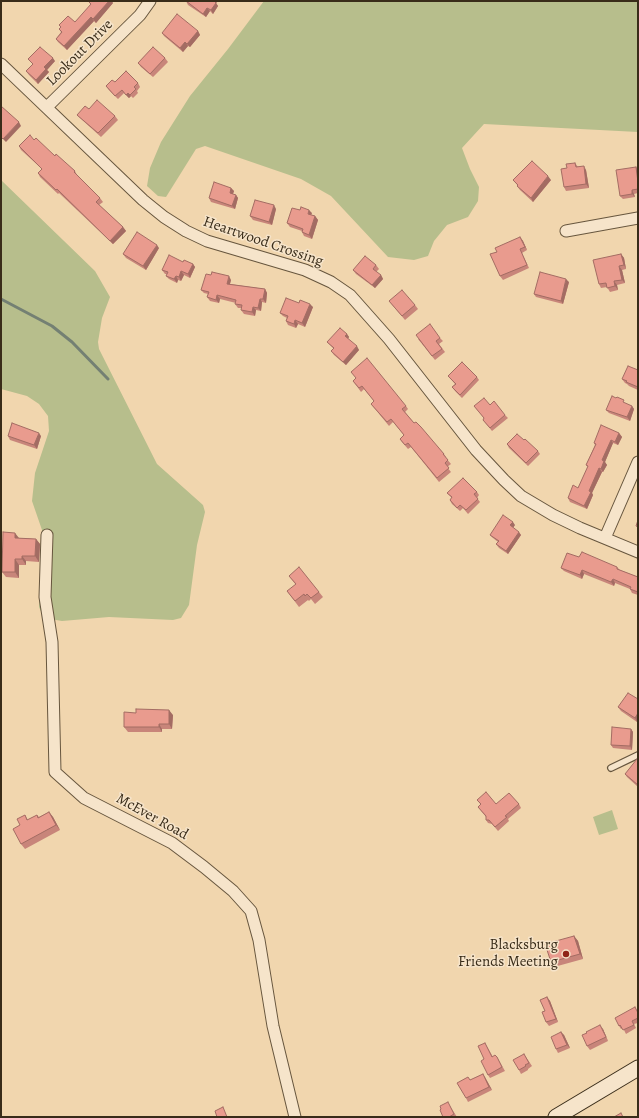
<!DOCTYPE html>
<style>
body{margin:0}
#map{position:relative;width:639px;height:1118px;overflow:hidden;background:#f1d6ae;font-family:Alegreya,serif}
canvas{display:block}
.frame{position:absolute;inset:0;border:2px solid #392c19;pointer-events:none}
</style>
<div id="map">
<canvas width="639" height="1118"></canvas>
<div class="frame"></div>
</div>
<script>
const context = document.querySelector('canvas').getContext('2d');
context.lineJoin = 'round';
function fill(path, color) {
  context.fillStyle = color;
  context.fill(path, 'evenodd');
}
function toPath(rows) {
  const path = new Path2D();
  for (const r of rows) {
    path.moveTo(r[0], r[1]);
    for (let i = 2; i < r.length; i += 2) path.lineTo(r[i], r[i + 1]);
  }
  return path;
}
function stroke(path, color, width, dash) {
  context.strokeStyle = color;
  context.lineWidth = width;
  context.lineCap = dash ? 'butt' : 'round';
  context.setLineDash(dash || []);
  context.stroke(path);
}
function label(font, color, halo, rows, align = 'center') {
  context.font = font + ' Alegreya,serif';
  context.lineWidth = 3;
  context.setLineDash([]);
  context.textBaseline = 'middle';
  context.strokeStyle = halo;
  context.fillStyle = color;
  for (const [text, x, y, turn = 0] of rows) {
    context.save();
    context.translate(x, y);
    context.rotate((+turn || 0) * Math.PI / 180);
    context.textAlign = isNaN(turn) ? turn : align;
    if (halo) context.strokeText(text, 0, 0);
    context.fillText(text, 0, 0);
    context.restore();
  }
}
fill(toPath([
 [264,1,638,1,638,132,484,124,462,148,470,169,479,187,478,201,468,217,447,225,434,241,428,256,414,260,388,257,331,196,301,179,205,146,196,149,166,197,158,196,147,186,150,168,161,142,190,96,228,49],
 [1,180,95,271,110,297,102,318,98,342,99,349,157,464,203,505,205,512,197,545,189,605,181,618,173,620,109,617,62,621,44,618,39,607,42,530,32,501,35,473,49,431,48,416,39,404,27,396,1,389],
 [612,810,618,829,599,835,593,817]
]), '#b7be8c');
stroke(toPath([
 [1,299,52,326,72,342,108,379]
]), '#748073', 3);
const lane = toPath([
 [611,768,638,755]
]);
const street = toPath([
 [1,64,143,200,164,217,186,231,207,241,305,270,331,282,350,295,389,339,476,450,504,480,521,496,553,515,580,528,638,552],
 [47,107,140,15,150,1],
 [566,231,638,218],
 [47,535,45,597,52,642,55,772,84,798,172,843,204,867,233,891,251,911,259,940,273,1026,295,1117],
 [605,538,638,462]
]);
const secondary = toPath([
 [556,1117,638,1068]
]);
stroke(lane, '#67563e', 8);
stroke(street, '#67563e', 13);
stroke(secondary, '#392c19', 17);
stroke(lane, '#f6e4ca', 5.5);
stroke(street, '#f6e4ca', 11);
stroke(secondary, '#f6e4ca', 15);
fill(toPath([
 [88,1,113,3,96,23,94,21,67,50,58,42,56,39,61,32,59,29,61,27,59,25,75,22,91,5],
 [186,1,218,1,216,3,218,6,213,14,210,11,206,17,188,5],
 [198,31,200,35,190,47,188,46,183,52,164,36,162,33],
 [165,58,168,62,153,77,141,67,138,63],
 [28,59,55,61,47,70,49,72,38,84,29,75,26,71,33,64],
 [115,82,138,83,140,87,137,91,138,93,133,98,131,96,129,98,124,93,118,99,109,90,106,86],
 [89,109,115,116,118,120,101,137,80,118,77,115],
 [34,140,75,171,77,175,100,198,103,202,99,205,123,227,126,231,113,244,59,193,58,194,40,177,38,173,42,169,21,150,19,146],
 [575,163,578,167,586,170,589,188,566,191,564,187,567,168],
 [636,167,638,170,638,193,634,194,635,197,623,199,620,196],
 [513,180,551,180,533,202,520,190,517,186,518,186],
 [231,188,234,191,233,194,236,195,238,198,235,209,211,202,209,198],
 [276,209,272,225,253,220,250,216],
 [312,213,311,215,315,216,318,220,312,239,304,236,302,232,302,231,290,227,287,223],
 [520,237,523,241,527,250,522,253,529,268,503,280,500,276,497,252],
 [159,248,146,270,126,258,123,254],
 [621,254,624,258,626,269,622,270,625,283,617,285,618,290,610,292,607,287,601,288,599,284],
 [183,262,193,264,195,267,190,278,184,275,181,281,178,280,177,283,169,279,166,276,167,274,165,274,162,270],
 [376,265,379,269,376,272,381,275,383,279,375,288,356,274,353,270],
 [231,280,230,284,265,289,267,293,266,303,262,302,261,311,256,310,255,316,244,314,241,310,242,308,238,308,235,304,236,303,220,299,219,303,210,301,207,297,208,294,204,293,201,290],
 [569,282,563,304,536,297,534,294],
 [389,301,415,305,418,309,405,320],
 [299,303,313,307,305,327,298,324,296,328,288,325,286,321,287,318,283,316,280,313],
 [347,334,349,337,348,339,359,350,346,365,334,355,331,351,334,349,327,342],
 [440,338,443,341,439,344,445,352,435,360,418,339],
 [638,370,638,390,629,386,627,384,625,383,622,379],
 [448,376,477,377,479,380,462,398,455,391,452,387,455,384],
 [353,381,406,406,408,409,405,412,414,423,444,454,446,457,446,458,451,464,447,467,451,472,439,482,411,447,408,449,402,442,400,439,404,435,393,422,389,426,371,404,374,401,364,389,361,392],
 [626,404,632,406,634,409,630,421,609,413,606,410],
 [490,405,505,415,508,418,492,431,483,420,484,418,474,406],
 [619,433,622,437,618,445,613,443,605,462,607,465,603,472,602,472,592,493,593,495,587,509,570,502,568,498,578,488,588,467,586,465,595,445,594,443],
 [8,436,41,436,37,449,10,440],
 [524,440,538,451,540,454,528,466,509,448,507,444],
 [477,492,479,495,477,498,480,502,468,514,463,508,460,511,452,504,450,500,452,498,447,493],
 [515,525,513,528,521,535,508,554,499,548,496,544,498,542,493,538,490,535],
 [19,538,36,539,40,544,39,562,26,561,26,565,19,565,19,578,6,577,2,572],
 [579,557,617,567,620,570,638,577,638,595,632,593,630,589,615,583,614,586,584,574,582,579,564,571,561,568],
 [289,576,319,592,323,597,315,604,311,599,309,601,308,600,299,607,287,591,296,585],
 [638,699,638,721,637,722,621,711,618,707],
 [136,713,173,715,172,729,162,729,162,732,128,732,124,727],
 [631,729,633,732,632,750,613,748,611,745],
 [638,760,638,787,627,777,625,774],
 [477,800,496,804,519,804,521,808,508,819,509,821,498,831,492,824,488,823,486,820,486,817,478,807,481,805],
 [49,812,53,817,60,830,25,849,21,844,20,825,25,815,28,820,37,815,39,817],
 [574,936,578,941,583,959,554,967,551,962],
 [547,997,550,1001,558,1022,549,1026,546,1022,545,1011],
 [638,1012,638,1023,634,1024,636,1028,626,1034,623,1028,621,1029,619,1026],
 [603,1029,608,1041,590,1050,587,1046],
 [561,1032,564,1035,570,1048,558,1053,556,1049],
 [485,1043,493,1057,497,1057,505,1071,490,1078,488,1075,484,1059],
 [524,1054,532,1066,528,1069,528,1070,521,1074,519,1070],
 [483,1074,492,1090,468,1102,466,1098,470,1080],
 [450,1106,457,1117,443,1117]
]), '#c8857a');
fill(toPath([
 [109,1,112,1,113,3,96,23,93,19],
 [213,1,218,1,216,3,218,6,213,14,211,10],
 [207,8,210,11,206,17,203,14],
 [91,17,94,21,67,50,64,46],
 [198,31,200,35,190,47,187,44],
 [185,42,188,46,183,52,180,48],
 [53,58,55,61,47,70,49,72,38,84,36,80,44,67],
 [128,93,131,96,129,98,126,95],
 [19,122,21,126,6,142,3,139],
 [584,166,586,170,589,188,586,184],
 [636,167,638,170,638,182],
 [548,176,551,180,533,202,531,198],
 [231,188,234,191,232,196,230,193],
 [632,190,634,194,635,197,632,194],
 [236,195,238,198,235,209,232,206],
 [274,205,276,209,272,225,269,222],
 [309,210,312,213,310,217,308,214],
 [315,216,318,220,312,239,309,235],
 [123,227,126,231,113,244,110,241],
 [520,237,523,241,527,250,525,247],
 [157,245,159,248,146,270,143,266],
 [621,254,624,258,626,269,624,265],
 [193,264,195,267,190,278,188,274],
 [619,266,622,270,625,283,622,280],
 [181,271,184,275,181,281,179,277],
 [381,275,383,279,375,288,372,285],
 [176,276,178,280,177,283,174,279],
 [229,276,231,280,229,287,227,284],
 [566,279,569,282,563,304,561,301],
 [614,281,617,285,618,290,615,286],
 [265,289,267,293,266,303,263,299],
 [217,295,220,299,219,303,216,300],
 [260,299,262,302,261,311,258,308],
 [310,304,313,307,305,327,302,323],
 [253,307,256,310,255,316,252,312],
 [295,320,298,324,296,328,294,324],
 [347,334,349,337,347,340,345,336],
 [357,346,359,350,346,365,343,362],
 [632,406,634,409,630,421,627,417],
 [39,433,41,436,37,449,34,445],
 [619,433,622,437,618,445,615,442],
 [611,440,613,443,605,462,607,465,603,472,601,469,602,460],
 [599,468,602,472,592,493,593,495,587,509,584,506,589,491],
 [513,522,515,525,512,529,510,525],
 [519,532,521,535,508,554,506,551],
 [15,533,19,538,15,538],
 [36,539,40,544,39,562,35,556],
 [22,556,26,561,26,565,22,559],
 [15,559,19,565,19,578,15,572],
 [582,570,584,574,582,579,580,575],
 [613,579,615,583,614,586,611,582],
 [169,710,173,715,172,729,169,724],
 [638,713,638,721,637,722,635,718],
 [159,724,162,729,162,732,159,727],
 [631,729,633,732,632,750,630,746],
 [49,812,53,817,60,830,56,825],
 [574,936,578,941,583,959,580,954],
 [547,997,550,1001,558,1022,556,1019],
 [600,1025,603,1029,608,1041],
 [561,1032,564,1035,570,1048,567,1045],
 [483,1074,485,1077,492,1090,489,1087]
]), '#a36c63');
const building = toPath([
 [88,1,109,1,93,19,91,17,64,46,56,39,62,32,59,29,61,27,59,25,68,16,75,22,91,4,88,1],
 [186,1,214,1,216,3,211,10,207,8,203,14,186,1],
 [177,14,198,31,187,44,185,42,180,48,162,33,177,14],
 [40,47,53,58,44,67,46,69,36,80,26,71,33,64,28,59,40,47],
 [153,47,165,58,150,74,138,63,153,47],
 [126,71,138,83,134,87,136,89,130,95,128,93,126,95,122,90,115,96,106,86,112,80,115,82,126,71],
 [97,100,115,116,98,133,77,115,85,106,89,109,97,100],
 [1,106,19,122,3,139,1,137,1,106],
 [30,135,34,140,36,138,55,156,56,154,75,171,74,172,100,198,96,202,123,227,110,241,57,189,56,190,38,173,42,169,19,146,30,135],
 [532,161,548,176,531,198,517,186,518,185,513,180,532,161],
 [575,163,576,167,584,166,586,184,564,187,561,169,567,168,566,164,575,163],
 [636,167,638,182,638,189,632,190,632,194,620,196,616,170,636,167],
 [214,182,231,188,230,193,236,195,232,206,209,198,214,182],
 [255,200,274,205,269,222,250,216,255,200],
 [301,207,309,210,308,214,315,216,309,235,302,232,303,229,287,223,292,208,300,210,301,207],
 [137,232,157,245,143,266,123,254,137,232],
 [520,237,525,247,520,249,527,265,500,276,490,254,497,252,495,248,520,237],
 [621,254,624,265,619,266,622,280,614,281,615,286,607,288,606,283,599,284,593,260,621,254],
 [169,255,183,262,184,260,193,264,188,274,181,271,179,277,176,276,174,279,166,276,168,272,162,270,169,255],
 [365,256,376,265,373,269,381,275,372,285,353,270,365,256],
 [212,272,229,276,227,284,265,289,263,299,260,299,258,308,253,307,252,312,241,310,242,305,235,304,236,300,217,295,216,300,207,297,209,292,201,290,206,274,211,275,212,272],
 [540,272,566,279,561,301,534,294,540,272],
 [402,290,415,305,402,316,389,301,402,290],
 [286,298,299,303,300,300,310,304,302,323,295,320,294,324,286,321,288,316,280,313,286,298],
 [430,324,440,338,436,341,442,349,432,356,416,335,430,324],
 [340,328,347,334,345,336,357,346,343,362,331,351,334,348,327,342,340,328],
 [367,358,406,406,402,409,414,423,416,422,421,427,444,454,443,454,448,460,445,463,449,468,437,478,408,443,405,445,400,439,404,435,391,419,387,422,371,404,374,401,362,386,359,388,353,381,356,378,351,372,367,358],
 [462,362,477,377,460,395,452,387,456,384,448,376,462,362],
 [628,366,638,370,638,387,626,382,627,381,622,379,628,366],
 [612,396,616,398,617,397,624,400,623,402,632,406,627,417,606,410,612,396],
 [484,398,490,405,494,401,505,415,490,428,483,420,484,418,474,406,484,398],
 [12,423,39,433,34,445,8,436,12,423],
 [601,425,619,433,615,442,611,440,602,460,604,461,601,469,599,468,589,491,591,492,584,506,568,498,573,485,578,488,588,466,586,465,596,444,594,443,601,425],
 [517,434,524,440,525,439,538,451,526,463,507,444,517,434],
 [463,478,477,492,474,494,478,499,466,510,460,505,457,508,450,500,452,497,447,493,463,478],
 [503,515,513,522,510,525,519,532,506,551,496,544,499,541,490,535,503,515],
 [638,520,638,527,636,526,638,520],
 [3,532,15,533,15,538,36,539,35,556,22,556,22,559,15,559,15,572,2,572,3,532],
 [582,552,617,567,617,569,638,577,638,592,630,589,631,587,613,579,611,582,582,570,580,575,561,568,567,553,579,557,582,552],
 [299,567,319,592,311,598,307,594,305,596,304,594,295,601,287,591,296,584,289,576,299,567],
 [628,693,638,699,638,713,635,718,618,707,628,693],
 [136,709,169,710,169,724,159,724,159,727,124,727,124,712,136,713,136,709],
 [612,727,631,729,630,746,611,745,612,727],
 [637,759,638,760,638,785,625,774,637,759],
 [486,792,496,804,509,793,519,804,505,816,507,817,495,827,489,820,486,820,486,816,478,807,481,804,477,800,486,792],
 [49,812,56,825,21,844,13,829,20,825,17,819,25,815,27,820,37,815,38,818,49,812],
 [574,936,580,954,551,962,545,944,574,936],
 [547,997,556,1019,546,1022,542,1012,545,1011,540,1000,547,997],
 [635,1007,638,1013,638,1018,632,1021,634,1025,623,1030,620,1025,619,1026,615,1018,635,1007],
 [600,1025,606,1037,587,1046,582,1035,587,1033,586,1032,600,1025],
 [561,1032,567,1045,556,1049,551,1037,561,1032],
 [485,1043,492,1057,495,1055,497,1057,502,1067,488,1075,481,1061,484,1059,478,1046,485,1043],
 [524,1054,529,1063,525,1065,526,1066,519,1070,513,1060,524,1054],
 [483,1074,489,1087,466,1098,457,1083,468,1077,470,1080,483,1074],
 [448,1102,454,1114,449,1117,443,1117,440,1110,441,1109,440,1106,448,1102],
 [223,1107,227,1117,217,1117,215,1111,223,1107],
 [621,1113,623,1117,614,1117,621,1113]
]);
fill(building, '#e99b8e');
stroke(building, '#a36c63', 1);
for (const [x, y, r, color] of [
 [566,954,4,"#8f2418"]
]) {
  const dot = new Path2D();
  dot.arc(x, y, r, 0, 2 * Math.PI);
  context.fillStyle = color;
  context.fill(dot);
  stroke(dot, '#f6e4ca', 1.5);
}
label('15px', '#392c19', '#f6e4ca', [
 ["Lookout Drive",80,53,-45],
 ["Heartwood Crossing",263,242,19],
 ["McEver Road",152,817,29]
]);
label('15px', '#392c19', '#f6e4ca', [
 ["Blacksburg",558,945],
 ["Friends Meeting",558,962]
], 'right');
</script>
